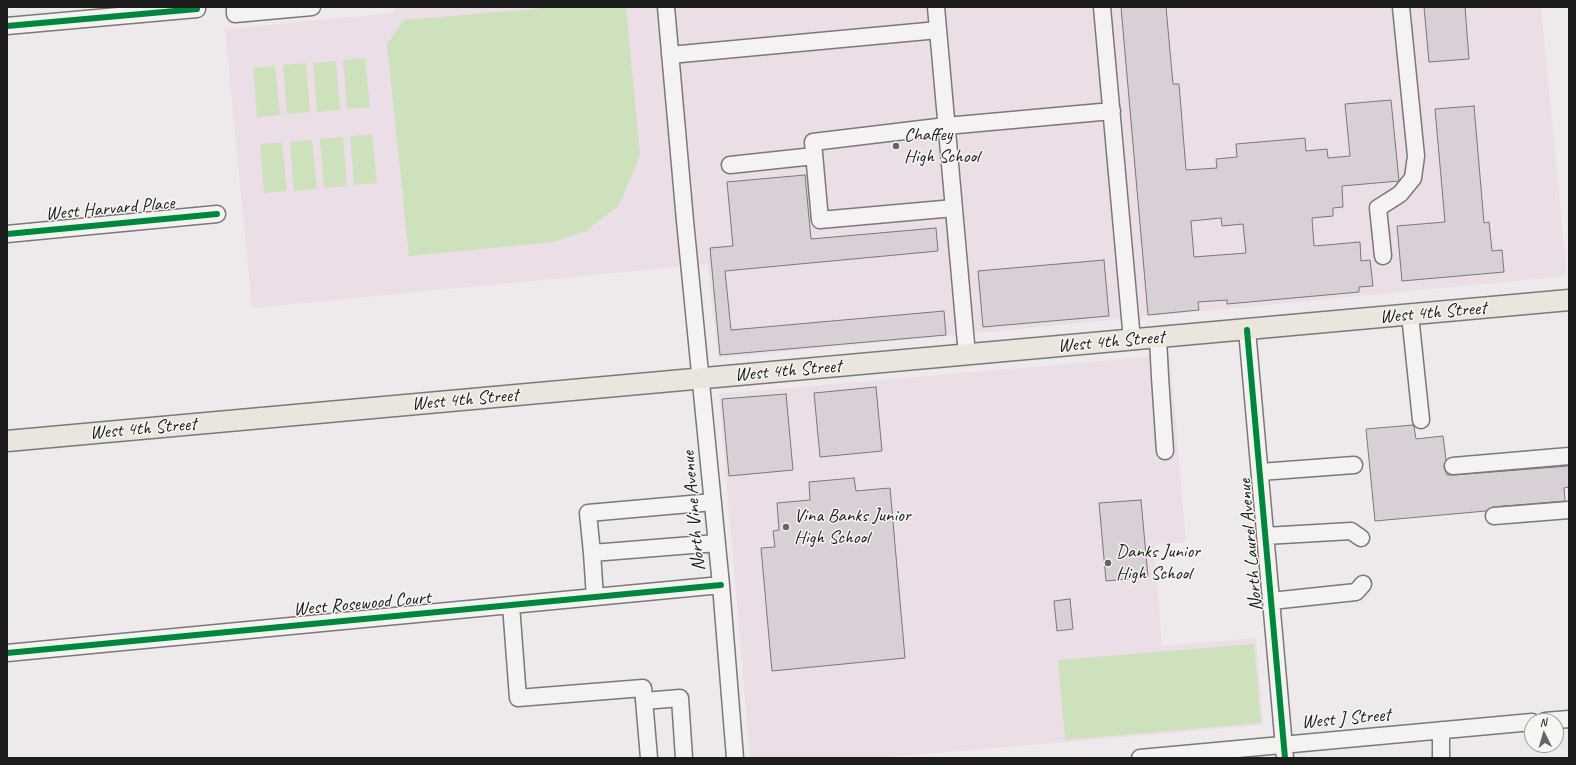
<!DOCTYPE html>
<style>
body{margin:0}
#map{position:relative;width:1576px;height:765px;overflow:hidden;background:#eee9eb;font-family:Caveat,sans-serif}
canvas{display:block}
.frame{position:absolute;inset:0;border:8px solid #1c1c1c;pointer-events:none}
.north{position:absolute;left:1524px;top:713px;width:40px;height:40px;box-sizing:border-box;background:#f6f6f2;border:1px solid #9f9f9c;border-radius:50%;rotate:355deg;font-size:11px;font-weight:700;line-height:16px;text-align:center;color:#1c1c1c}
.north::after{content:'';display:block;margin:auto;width:14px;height:18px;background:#666464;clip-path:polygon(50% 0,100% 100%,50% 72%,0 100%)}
</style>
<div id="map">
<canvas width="1576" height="765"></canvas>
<div class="frame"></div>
<div class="north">N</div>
</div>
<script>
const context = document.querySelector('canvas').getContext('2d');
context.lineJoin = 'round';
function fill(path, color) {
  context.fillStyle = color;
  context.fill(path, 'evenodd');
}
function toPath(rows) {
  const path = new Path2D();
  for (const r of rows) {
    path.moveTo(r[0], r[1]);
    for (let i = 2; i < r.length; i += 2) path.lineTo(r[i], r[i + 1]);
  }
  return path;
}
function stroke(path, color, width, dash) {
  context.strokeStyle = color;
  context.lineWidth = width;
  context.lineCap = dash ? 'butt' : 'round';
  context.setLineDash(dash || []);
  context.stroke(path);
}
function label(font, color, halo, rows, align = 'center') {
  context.font = font + ' Caveat,sans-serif';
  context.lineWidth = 3;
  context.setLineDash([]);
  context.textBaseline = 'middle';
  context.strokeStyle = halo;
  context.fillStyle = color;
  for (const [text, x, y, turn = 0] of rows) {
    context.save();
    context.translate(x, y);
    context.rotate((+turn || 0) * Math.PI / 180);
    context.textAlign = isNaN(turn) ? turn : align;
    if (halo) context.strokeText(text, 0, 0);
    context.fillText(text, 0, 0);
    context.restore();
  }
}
fill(toPath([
 [394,7,1541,7,1567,276,718,358,708,264,252,308,225,29,394,13],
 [1170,355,1186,542,1154,545,1162,646,1256,638,1263,725,880,758,750,758,719,394]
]), '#ebdee6');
fill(toPath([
 [557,7,626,7,640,156,619,205,586,231,554,242,409,256,387,44,404,20],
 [365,58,370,107,347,109,343,60],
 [336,61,340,110,317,112,313,63],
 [306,63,310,112,287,114,283,65],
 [275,66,280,115,257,117,253,68],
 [372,134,377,183,354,185,350,136],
 [343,137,347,186,324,188,320,139],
 [312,140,317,189,294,191,290,142],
 [282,142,287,191,264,193,260,144],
 [1254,644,1261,723,1065,740,1058,660]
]), '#cde1bd');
const building = toPath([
 [1121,7,1166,7,1173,84,1179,84,1186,170,1217,168,1216,159,1237,157,1236,144,1305,138,1306,151,1327,149,1328,158,1350,156,1345,104,1391,100,1399,181,1342,186,1343,207,1333,208,1333,216,1312,218,1314,246,1360,242,1361,261,1370,260,1373,286,1359,287,1359,292,1227,304,1227,300,1198,302,1199,310,1148,315,1121,7],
 [1221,218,1222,226,1243,224,1246,253,1194,257,1191,221,1221,218],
 [1424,7,1465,7,1469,59,1429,62,1424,7],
 [1474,106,1484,223,1489,222,1492,251,1502,250,1504,272,1402,281,1397,226,1445,222,1435,109,1474,106],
 [805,175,811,239,936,228,938,251,725,271,731,330,944,311,946,335,720,355,710,248,733,246,727,182,805,175],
 [1104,260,1109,316,983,327,978,271,1104,260],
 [876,387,882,451,820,457,814,393,876,387],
 [786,394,793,470,729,476,722,399,786,394],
 [1413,425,1414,427,1416,439,1443,436,1446,460,1444,467,1447,475,1454,475,1569,466,1569,487,1564,488,1565,501,1493,507,1486,511,1375,521,1366,429,1413,425],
 [854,478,856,491,890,488,905,658,772,671,761,548,775,547,773,531,779,530,777,503,810,500,809,482,854,478],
 [1141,500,1148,577,1106,581,1099,503,1141,500],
 [1070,599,1073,629,1057,631,1054,601,1070,599]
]);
fill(building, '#d9cfd6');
stroke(building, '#7a7879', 1);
const minor = toPath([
 [235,7,235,14,312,7],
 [666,7,685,221,721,585,735,758],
 [936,7,967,355],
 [1102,7,1132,340],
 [7,26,197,9],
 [670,55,938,30],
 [730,165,814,156],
 [954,208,820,220,813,142,946,126,1112,111],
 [7,234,217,214],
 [1383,256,1378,208,1400,194,1413,178,1416,156,1401,7],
 [1410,315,1421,420],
 [1247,330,1285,758],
 [1158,338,1160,377,1165,451],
 [1453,466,1569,456],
 [1260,472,1354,465],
 [713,502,588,513,592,553,717,543],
 [1494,516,1569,510],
 [1265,536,1351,531,1361,538],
 [592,553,595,597],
 [1271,601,1356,592,1363,584],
 [511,605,518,698,643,688,649,758],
 [7,653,721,585],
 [644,701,680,698,684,758],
 [1545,721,1569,719],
 [1140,758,1532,722],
 [1441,758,1441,730]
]);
const major = toPath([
 [7,441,1569,300]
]);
stroke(minor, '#7a7879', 19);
stroke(major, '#7a7879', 23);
stroke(minor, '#f4f3f2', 16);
stroke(major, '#ebe6dd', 20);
stroke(toPath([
 [7,26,197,9],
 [7,234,217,214],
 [1247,330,1285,758],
 [7,653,721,585]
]), '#00873e', 6);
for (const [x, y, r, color] of [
 [896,146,4,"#666464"],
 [786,527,4,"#666464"],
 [1108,563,4,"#666464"]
]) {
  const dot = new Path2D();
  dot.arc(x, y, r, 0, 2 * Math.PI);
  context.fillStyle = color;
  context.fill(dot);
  stroke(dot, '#f6f6f2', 1.5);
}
label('19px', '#1c1c1c', '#f6f6f2', [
 ["Chaffey",904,135],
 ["High School",904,157],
 ["Vina Banks Junior",794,516],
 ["High School",794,538],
 ["Danks Junior",1116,552],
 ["High School",1116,574]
], 'left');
label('19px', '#1c1c1c', '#f6f6f2', [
 ["West Harvard Place",110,209,-5],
 ["West 4th Street",1433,313,-5],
 ["West 4th Street",1111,342,-5],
 ["West 4th Street",788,371,-5],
 ["West 4th Street",465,400,-5],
 ["West 4th Street",143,429,-5],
 ["North Vine Avenue",694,511,-95],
 ["North Laurel Avenue",1251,545,-95],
 ["West Rosewood Court",362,604,-5],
 ["West J Street",1346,719,-5]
]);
</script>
